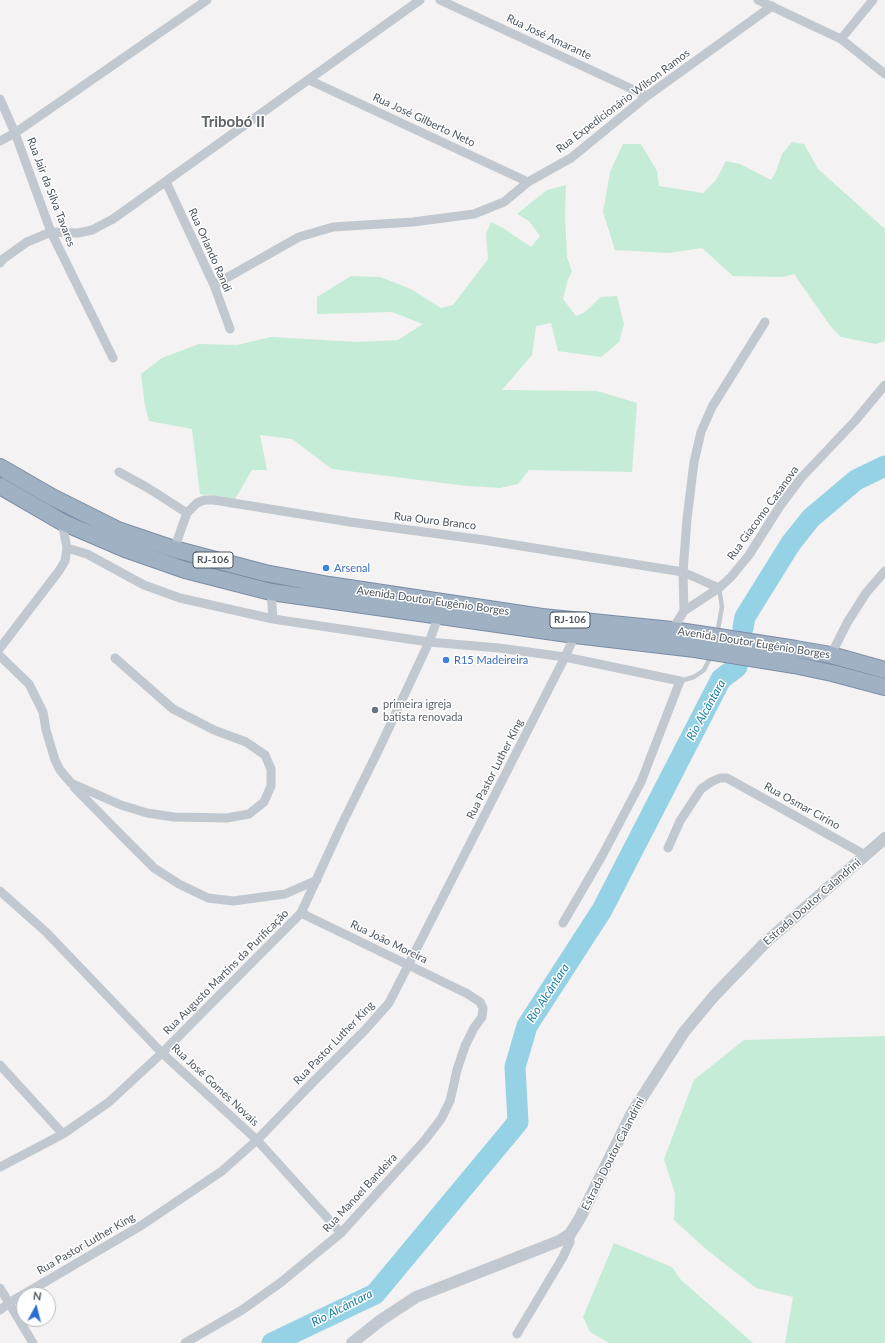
<!DOCTYPE html>
<meta charset="utf-8">
<style>
body{margin:0}
#map{position:relative;width:885px;height:1343px;overflow:hidden;background:#f4f2f2;font-family:Lato,sans-serif}
canvas{display:block}
.north{position:absolute;left:16px;top:1287px;width:40px;height:40px;box-sizing:border-box;background:#fff;border:1px solid #b7bbbf;border-radius:50%;rotate:7deg;font-size:11px;font-weight:700;line-height:16px;text-align:center;color:#4b545e}
.north::after{content:'';display:block;margin:auto;width:14px;height:18px;background:#2a6ed5;clip-path:polygon(50% 0,100% 100%,50% 72%,0 100%)}
</style>
<div id="map">
<canvas width="885" height="1343"></canvas>
<div class="north">N</div>
</div>
<script>
const context = document.querySelector('canvas').getContext('2d');
context.lineJoin = 'round';
function fill(path, color) {
  context.fillStyle = color;
  context.fill(path, 'evenodd');
}
function toPath(rows) {
  const path = new Path2D();
  for (const r of rows) {
    path.moveTo(r[0], r[1]);
    for (let i = 2; i < r.length; i += 2) path.lineTo(r[i], r[i + 1]);
  }
  return path;
}
function stroke(path, color, width, dash) {
  context.strokeStyle = color;
  context.lineWidth = width;
  context.lineCap = dash ? 'butt' : 'round';
  context.setLineDash(dash || []);
  context.stroke(path);
}
function label(font, color, halo, rows, align = 'center') {
  context.font = font + ' Lato,sans-serif';
  context.lineWidth = 3;
  context.setLineDash([]);
  context.textBaseline = 'middle';
  context.strokeStyle = halo;
  context.fillStyle = color;
  for (const [text, x, y, turn = 0] of rows) {
    context.save();
    context.translate(x, y);
    context.rotate((+turn || 0) * Math.PI / 180);
    context.textAlign = isNaN(turn) ? turn : align;
    if (halo) context.strokeText(text, 0, 0);
    context.fillText(text, 0, 0);
    context.restore();
  }
}
fill(toPath([
 [792,142,804,144,818,169,885,229,885,341,876,344,841,337,831,327,794,274,783,277,733,276,702,248,668,253,615,250,603,212,610,172,623,144,641,144,657,171,659,186,703,193,716,180,726,161,740,164,771,180,775,174,782,154],
 [566,185,565,217,567,257,572,272,568,279,563,299,576,316,585,312,601,297,617,296,624,324,619,342,601,357,558,351,551,323,536,326,532,355,502,390,597,391,637,403,632,472,529,470,518,484,500,488,467,486,332,469,292,439,260,435,267,470,252,470,235,499,200,494,192,429,149,421,145,406,141,374,162,358,199,344,237,345,271,337,358,342,398,340,423,324,392,312,317,314,317,297,351,276,380,277,411,289,441,308,453,305,488,259,486,234,491,222,503,228,531,247,540,236,529,221,517,214,547,190],
 [885,1036,885,1343,785,1343,793,1297,756,1288,707,1250,674,1220,675,1194,664,1159,694,1080,744,1040],
 [614,1243,672,1267,681,1280,753,1343,609,1343,590,1332,583,1317]
]), '#c5ecd6');
stroke(toPath([
 [743,628,745,617,791,543,811,518,856,480,885,466],
 [272,1343,375,1294,518,1122,515,1067,527,1026,602,910,721,679,737,667]
]), '#96d2e5', 21);
const trunk = toPath([
 [0,467,52,497,118,530,174,549,265,573,329,585,542,617,672,630,699,634],
 [0,486,62,522,125,549,185,570,271,592,575,635,695,649],
 [796,649,831,655,885,670],
 [794,665,832,673,885,687]
]);
stroke(trunk, '#798da7', 18);
stroke(toPath([
 [717,634,722,607,719,588],
 [680,681,694,677,704,670,712,654]
]), '#c1c8cf', 4.5);
stroke(toPath([
 [440,0,647,96],
 [758,0,841,39,885,74],
 [841,39,873,0],
 [309,80,528,182],
 [0,99,15,133,51,232,113,358],
 [0,141,15,133,207,0],
 [166,182,214,285,230,329],
 [0,263,3,259,27,242,51,232,78,233,92,230,113,219,420,0],
 [214,285,299,237,333,227,413,222,474,214,504,202,528,182,571,158,647,96,772,6],
 [119,472,148,488,187,513],
 [67,548,87,554,144,585,180,598,273,619,429,642,499,648,565,657,680,681,641,782,602,856,563,923],
 [174,549,187,513,197,503,204,500,214,500,350,522,484,540,683,572,719,588],
 [271,592,273,619],
 [684,611,683,572,687,519,694,462,701,432,712,407,765,322],
 [672,630,684,611,719,588,731,577,749,555,780,506,801,478,855,421,885,385],
 [0,648,59,571,65,561,67,548,62,522],
 [831,655,847,623,866,593,885,571],
 [0,656,29,684,43,712,46,730,55,760,60,770,71,783,121,805,147,813,174,817,227,818,249,814,264,802,271,786,271,769,265,755,246,742,214,730,173,709,115,658],
 [74,787,125,839,154,868,179,884,208,898,233,901,285,894,317,880],
 [668,848,680,821,701,789,711,782,720,778,727,778,865,855],
 [0,891,46,932,162,1053,257,1140,341,1233],
 [0,1065,63,1134],
 [0,1167,63,1134,109,1102,162,1053,301,913,342,824,380,747,429,642,439,615],
 [0,1288,33,1343],
 [0,1310,9,1303,142,1225,222,1171,257,1140,315,1080,365,1030,389,1003,565,657,575,635],
 [517,1334,563,1257,570,1242,570,1234],
 [185,1343,242,1310,280,1283,341,1233,425,1140,441,1119,450,1101,457,1070,465,1046,474,1028,482,1017,483,1008,480,1002,466,993,301,913]
]), '#c1c8cf', 9);
stroke(toPath([
 [352,1343,381,1320,416,1297,559,1241,570,1234,580,1218,632,1113,684,1032,714,996,766,942,885,838]
]), '#c1c8cf', 12);
stroke(trunk, '#a1b1c4', 16);
const trunkBridge = toPath([
 [699,634,796,649],
 [695,649,794,665]
]);
stroke(trunkBridge, '#798da7', 18, []);
stroke(trunkBridge, '#a1b1c4', 16);
for (const [x, y, r, color] of [
 [326,568,4,"#3f7fe0"],
 [446,660,4,"#3f7fe0"],
 [375,710,4,"#6b7280"]
]) {
  const dot = new Path2D();
  dot.arc(x, y, r, 0, 2 * Math.PI);
  context.fillStyle = color;
  context.fill(dot);
  stroke(dot, '#fff', 1.5);
}
for (const [x, y, w] of [
 [213,560,40],
 [570,620,40]
]) {
  const box = new Path2D();
  box.roundRect(x - w / 2, y - 8, w, 16, 3);
  context.fillStyle = '#fff';
  context.fill(box);
  stroke(box, '#4b545e', 1);
}
label('bold 10px', '#4b545e', null, [
 ["RJ-106",213,560],
 ["RJ-106",570,620]
]);
label('11px', '#4b545e', '#fff', [
 ["Rua José Amarante",549,37,25],
 ["Rua Expedicionário Wilson Ramos",623,101,-37],
 ["Rua José Gilberto Neto",424,120,25],
 ["Rua Jair da Silva Tavares",51,192,69],
 ["Rua Orlando Randi",210,250,66],
 ["Rua Giacomo Casanova",763,513,-54],
 ["Rua Ouro Branco",435,521,7],
 ["Avenida Doutor Eugênio Borges",433,601,8],
 ["Avenida Doutor Eugênio Borges",754,643,9],
 ["Rua Pastor Luther King",495,769,-63],
 ["Rua Osmar Cirino",802,806,29],
 ["Estrada Doutor Calandrini",812,902,-41],
 ["Rua João Moreira",389,942,26],
 ["Rua Augusto Martins da Purificação",226,972,-45],
 ["Rua Pastor Luther King",334,1043,-46],
 ["Rua José Gomes Novais",215,1085,43],
 ["Estrada Doutor Calandrini",613,1154,-63],
 ["Rua Manoel Bandeira",360,1193,-47],
 ["Rua Pastor Luther King",86,1244,-30]
]);
label('11px', '#366cbe', '#fff', [
 ["Arsenal",334,568],
 ["R15 Madeireira",454,660]
], 'left');
label('11px', '#5b616d', '#fff', [
 ["primeira igreja",383,704],
 ["batista renovada",383,717]
], 'left');
label('italic 12px', '#1a80a2', '#fff', [
 ["Rio Alcântara",706,710,-61],
 ["Rio Alcântara",548,993,-57],
 ["Rio Alcântara",342,1308,-27]
]);
label('bold 15px', '#5f6266', '#fff', [
 ["Tribobó II",233,122]
]);
</script>
